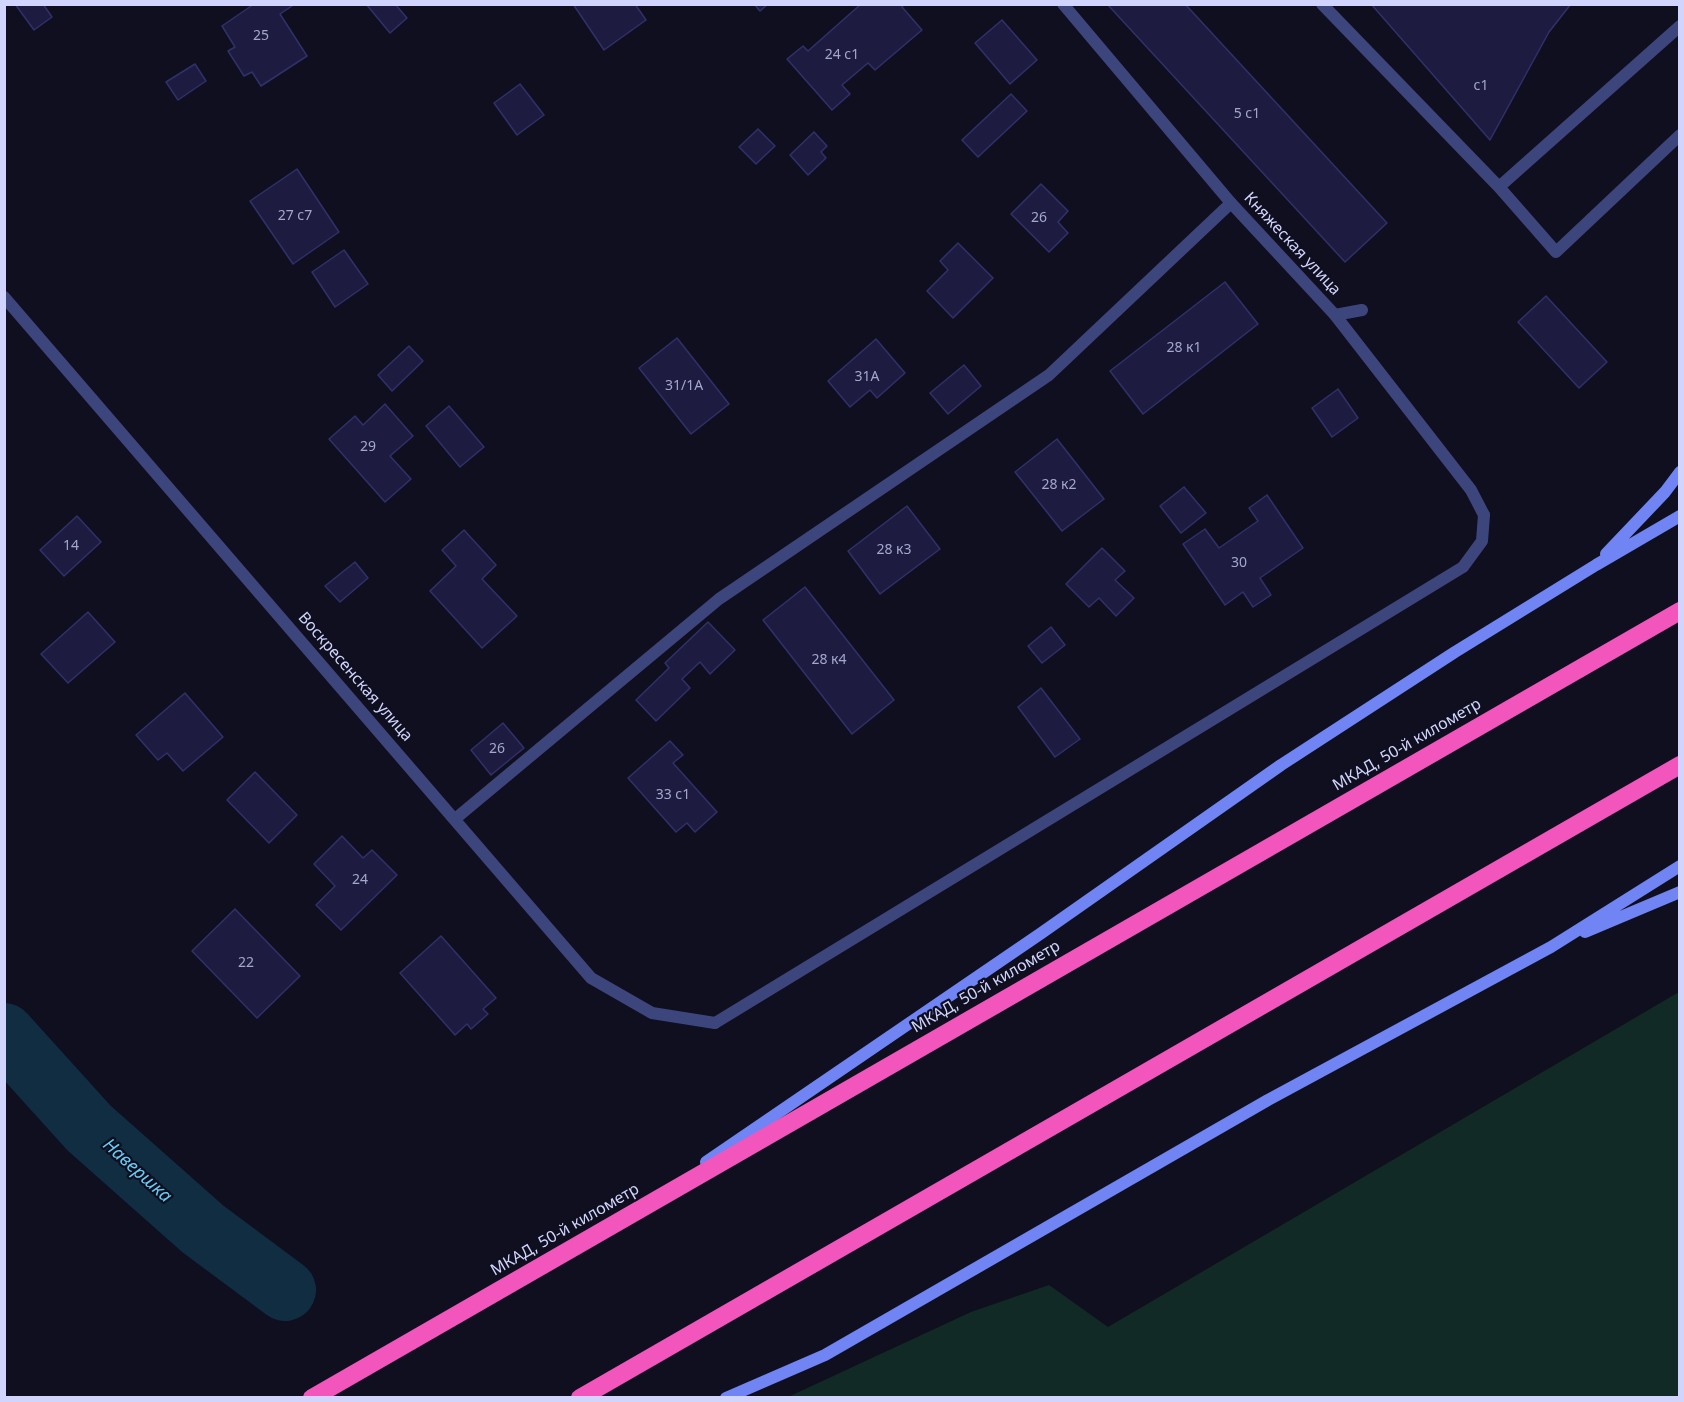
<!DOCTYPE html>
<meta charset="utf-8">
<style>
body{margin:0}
#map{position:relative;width:1684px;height:1402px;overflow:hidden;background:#0f0f20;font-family:"Noto Sans",sans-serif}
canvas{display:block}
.frame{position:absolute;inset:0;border:6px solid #d1d4fc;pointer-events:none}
</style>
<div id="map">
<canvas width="1684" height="1402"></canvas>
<div class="frame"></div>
</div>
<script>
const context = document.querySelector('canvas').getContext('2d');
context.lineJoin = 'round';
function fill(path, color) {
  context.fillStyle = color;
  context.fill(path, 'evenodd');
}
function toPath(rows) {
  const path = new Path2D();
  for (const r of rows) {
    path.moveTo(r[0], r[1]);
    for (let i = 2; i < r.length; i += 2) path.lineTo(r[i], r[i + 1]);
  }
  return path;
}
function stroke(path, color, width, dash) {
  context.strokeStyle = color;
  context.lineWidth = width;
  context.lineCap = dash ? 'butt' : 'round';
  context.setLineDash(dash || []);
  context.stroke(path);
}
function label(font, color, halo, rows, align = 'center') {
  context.font = font + ' "Noto Sans",sans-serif';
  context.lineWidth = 4.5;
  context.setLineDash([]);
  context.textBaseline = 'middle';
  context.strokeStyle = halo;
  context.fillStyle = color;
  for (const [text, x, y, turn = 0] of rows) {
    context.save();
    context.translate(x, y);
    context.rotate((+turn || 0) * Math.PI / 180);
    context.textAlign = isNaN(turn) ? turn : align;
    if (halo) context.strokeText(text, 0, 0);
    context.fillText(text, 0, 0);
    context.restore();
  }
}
fill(toPath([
 [1679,992,1679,1397,788,1397,971,1312,1049,1285,1108,1327]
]), '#122a25');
stroke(toPath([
 [4,1034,89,1128,203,1229,285,1290]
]), '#112d42', 62);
const building = toPath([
 [15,4,43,4,52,17,34,30,15,4],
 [254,4,291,4,292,6,280,14,307,56,261,86,252,72,244,76,228,51,235,47,222,26,254,4],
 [366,4,395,4,407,18,390,33,366,4],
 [573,4,635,4,646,20,604,50,573,4],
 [754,4,768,4,760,11,754,4],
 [861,4,904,4,902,7,922,30,875,70,868,63,842,85,850,94,832,110,787,59,803,46,808,51,861,4],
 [1107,4,1185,4,1387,223,1345,262,1107,4],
 [1371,4,1571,4,1549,32,1490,140,1371,4],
 [1002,20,1037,60,1010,84,975,43,1002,20],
 [195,64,206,81,178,100,166,82,195,64],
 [520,84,544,115,517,135,494,103,520,84],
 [1011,94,1027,111,978,157,962,140,1011,94],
 [758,129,775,146,756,164,739,147,758,129],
 [814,132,827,146,821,152,826,158,808,175,790,155,814,132],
 [297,169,339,232,293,264,250,201,297,169],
 [1041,184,1068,211,1058,222,1068,233,1049,252,1011,214,1041,184],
 [958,243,993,278,953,318,927,291,948,270,940,261,958,243],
 [344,250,368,284,335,307,312,272,344,250],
 [1225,282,1258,324,1143,414,1110,371,1225,282],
 [1546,296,1607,362,1579,388,1518,322,1546,296],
 [677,338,729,404,691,434,639,368,677,338],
 [876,339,905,373,877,398,870,390,850,407,828,381,876,339],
 [409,346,423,361,392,391,378,375,409,346],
 [964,365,981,386,948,414,930,393,964,365],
 [1338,389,1358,418,1332,437,1312,408,1338,389],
 [385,404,413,436,390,456,411,479,385,502,329,439,355,416,363,425,385,404],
 [449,406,484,447,460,467,426,426,449,406],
 [1057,439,1104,499,1062,531,1015,472,1057,439],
 [1184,487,1206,513,1181,533,1160,506,1184,487],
 [1267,495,1303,548,1260,578,1271,595,1253,607,1243,592,1225,605,1183,544,1205,529,1219,548,1258,521,1249,508,1267,495],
 [907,506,940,549,880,594,848,551,907,506],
 [77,516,101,542,64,576,40,550,77,516],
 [464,530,496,565,482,579,517,616,482,648,430,591,456,566,442,550,464,530],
 [1102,548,1125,571,1115,580,1134,598,1116,616,1099,598,1089,607,1066,584,1102,548],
 [355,562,368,578,340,602,325,586,355,562],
 [805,587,894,700,852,734,763,620,805,587],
 [88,612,115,642,68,683,41,654,88,612],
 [708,622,735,650,710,674,700,662,682,679,690,688,656,721,636,700,669,668,665,663,708,622],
 [1051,627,1065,645,1042,663,1028,646,1051,627],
 [1041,688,1080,739,1055,757,1018,707,1041,688],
 [185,693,223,737,183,771,167,753,158,760,136,735,185,693],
 [503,723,524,748,491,775,471,750,503,723],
 [670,741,683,755,673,763,717,812,695,832,687,823,676,832,628,778,670,741],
 [255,772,297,815,269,843,227,800,255,772],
 [342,836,363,858,372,850,397,875,341,930,316,905,335,886,314,864,342,836],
 [235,909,300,976,257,1018,192,951,235,909],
 [441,936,496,998,483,1009,488,1014,471,1029,467,1024,455,1035,400,973,441,936]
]);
fill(building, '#1d1c40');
stroke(building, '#31306a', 1.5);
stroke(toPath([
 [1322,4,1499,187,1556,252,1680,135],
 [1499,187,1680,26],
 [1335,315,1362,310],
 [455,819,719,599,1049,375,1231,203],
 [715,1023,1463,567,1482,541,1484,515]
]), '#3d467c', 12);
stroke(toPath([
 [1063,4,1231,203,1335,315,1471,490,1484,515],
 [4,297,591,978,652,1013,715,1023]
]), '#3d467c', 12);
stroke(toPath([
 [1606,554,1665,492,1680,472],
 [1585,932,1680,892],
 [706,1162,1040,934,1281,765,1455,652,1596,565,1680,516],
 [726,1398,825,1355,1268,1100,1551,947,1680,866]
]), '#7084f4', 12);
stroke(toPath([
 [312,1398,1680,611],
 [580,1398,1680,765]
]), '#f256bd', 18);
label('14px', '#a4a6cd', null, [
 ["25",261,36],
 ["24 с1",842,55],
 ["с1",1481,86],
 ["5 с1",1247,114],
 ["27 с7",295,216],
 ["26",1039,218],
 ["28 к1",1184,348],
 ["31А",867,377],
 ["31/1А",684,386],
 ["29",368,447],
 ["28 к2",1059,485],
 ["14",71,546],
 ["28 к3",894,550],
 ["30",1239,563],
 ["28 к4",829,660],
 ["26",497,749],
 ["33 с1",673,795],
 ["24",360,880],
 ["22",246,963]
]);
label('16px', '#d1d4fc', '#0f0f20', [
 ["Княжеская улица",1292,244,47],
 ["Воскресенская улица",355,677,49],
 ["МКАД, 50-й километр",1407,745,-30],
 ["МКАД, 50-й километр",986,987,-30],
 ["МКАД, 50-й километр",565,1230,-30]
]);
label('italic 18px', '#67ccf4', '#0f0f20', [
 ["Навершка",137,1171,42]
]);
</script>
